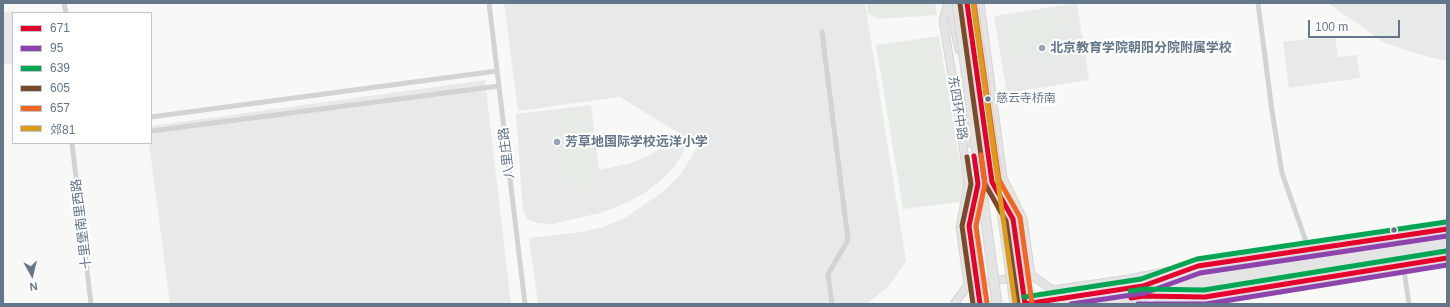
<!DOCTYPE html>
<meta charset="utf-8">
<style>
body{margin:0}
#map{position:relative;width:1450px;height:307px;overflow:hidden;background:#f8f8f7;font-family:Arial,"Noto Sans SC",sans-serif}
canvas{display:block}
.frame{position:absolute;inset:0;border:4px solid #64768a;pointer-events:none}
.legend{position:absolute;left:12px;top:12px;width:140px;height:132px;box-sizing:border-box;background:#fff;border:1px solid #c1c8d0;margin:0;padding:5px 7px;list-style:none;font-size:12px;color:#64768a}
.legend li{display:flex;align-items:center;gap:8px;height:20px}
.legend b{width:20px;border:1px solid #c1c8d0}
.north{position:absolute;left:12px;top:255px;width:40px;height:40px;-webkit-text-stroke:3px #fff;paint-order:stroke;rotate:172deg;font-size:11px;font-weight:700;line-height:16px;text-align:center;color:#64768a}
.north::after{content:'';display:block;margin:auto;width:14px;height:18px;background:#64768a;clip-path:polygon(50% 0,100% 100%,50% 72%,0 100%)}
.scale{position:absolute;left:1308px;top:20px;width:92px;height:18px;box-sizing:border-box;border:2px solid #64768a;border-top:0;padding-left:5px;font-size:12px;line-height:14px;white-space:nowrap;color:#64768a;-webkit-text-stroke:3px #fff;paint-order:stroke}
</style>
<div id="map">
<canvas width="1450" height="307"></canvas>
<div class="frame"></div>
<ul class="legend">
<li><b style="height:5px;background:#e4002b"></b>671</li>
<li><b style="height:5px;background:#8e44ad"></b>95</li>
<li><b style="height:5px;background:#00a651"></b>639</li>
<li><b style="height:5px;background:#7a4b2a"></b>605</li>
<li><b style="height:5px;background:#f26522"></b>657</li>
<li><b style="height:5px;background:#da9c1c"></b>郊81</li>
</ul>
<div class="north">N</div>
<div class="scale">100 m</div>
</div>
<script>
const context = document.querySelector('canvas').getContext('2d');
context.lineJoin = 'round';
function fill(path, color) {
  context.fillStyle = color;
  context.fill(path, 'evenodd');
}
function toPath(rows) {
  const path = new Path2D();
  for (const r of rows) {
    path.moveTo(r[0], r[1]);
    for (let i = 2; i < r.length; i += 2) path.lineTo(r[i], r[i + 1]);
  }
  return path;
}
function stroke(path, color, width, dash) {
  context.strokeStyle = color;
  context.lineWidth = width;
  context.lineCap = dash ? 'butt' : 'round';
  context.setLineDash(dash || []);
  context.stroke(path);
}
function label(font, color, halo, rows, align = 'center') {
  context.font = font + ' Arial,"Noto Sans SC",sans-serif';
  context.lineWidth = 4;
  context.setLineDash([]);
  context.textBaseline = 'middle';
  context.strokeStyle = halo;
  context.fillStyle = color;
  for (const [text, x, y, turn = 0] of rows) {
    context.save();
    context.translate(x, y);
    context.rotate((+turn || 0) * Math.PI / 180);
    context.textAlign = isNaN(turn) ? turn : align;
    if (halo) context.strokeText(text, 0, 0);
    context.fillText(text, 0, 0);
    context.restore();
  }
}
fill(toPath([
 [504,3,865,3,906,261,888,287,867,304,538,304,529,238,582,232,604,227,626,217,664,191,681,174,698,145,620,97,518,111],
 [1077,3,1089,80,1007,93,994,16],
 [1328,3,1447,3,1447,61,1414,53,1383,42],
 [13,11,13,64,3,65,3,12],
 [1335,35,1338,57,1357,55,1360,78,1289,88,1283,42],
 [485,80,511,304,170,304,149,143,151,143,151,126],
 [591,105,599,170,631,163,648,156,675,139,688,145,674,167,660,181,643,194,626,203,600,213,552,224,538,223,527,219,523,210,516,114]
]), '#e8eaea');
fill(toPath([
 [867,3,935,3,937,15,879,19,868,14],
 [1058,10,1059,18,1068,16,1074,56,1011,66,1004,19],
 [939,36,964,186,960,202,903,209,876,45],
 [569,109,581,111,589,120,597,176,592,186,581,192,569,189,561,180,553,125,558,115]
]), '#e7ebe5');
const secondary = toPath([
 [948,3,943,20,961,129,968,185,960,227,968,285],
 [949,3,959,50],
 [967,3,992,182,1013,219],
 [980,3,1003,178,1023,219,1031,275],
 [967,112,961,129,972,144],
 [969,226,978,184,977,179],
 [1193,267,1447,229],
 [1053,290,1128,279,1179,269],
 [1201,298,1447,258],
 [954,304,968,285,1031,275,1053,290,1053,294],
 [1157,304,1189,300]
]);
const highway = toPath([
 [1163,278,1198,266],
 [1143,286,1447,240],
 [1166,296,1205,297],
 [1092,304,1447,246]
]);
stroke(secondary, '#d3d5d6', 9);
stroke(highway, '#d5d6d6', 11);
stroke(toPath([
 [64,3,66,13],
 [489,3,525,304],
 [1258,3,1272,111,1282,173,1309,250],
 [822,32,848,240,828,274,832,304],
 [151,117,497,71],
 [151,131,499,86],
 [72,143,91,304],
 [1399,237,1409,304]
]), '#d2d3d3', 5);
stroke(secondary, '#e4e4e4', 7);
stroke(highway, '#e4e4e4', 9);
const secondaryBridge = toPath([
 [1013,219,1025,304],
 [969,226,980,304]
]);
const highwayBridge = toPath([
 [957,3,997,304],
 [973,3,1015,304],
 [1025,304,1143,286]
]);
stroke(secondaryBridge, '#d3d5d6', 9, []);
stroke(highwayBridge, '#d5d6d6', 11, []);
stroke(secondaryBridge, '#e4e4e4', 7);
stroke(highwayBridge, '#e4e4e4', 9);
stroke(toPath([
 [967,3,992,182,1013,219,1025,304],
 [974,156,978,184,969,226,980,304],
 [1131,298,1144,296,1205,297,1447,258],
 [1025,304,1143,286,1198,266,1447,229]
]), '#e4002b', 5);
stroke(toPath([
 [1071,304,1145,293,1200,273,1447,236],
 [1138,304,1206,304,1447,265]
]), '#8e44ad', 5);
stroke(toPath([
 [1130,291,1144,289,1204,290,1446,251],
 [1024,297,1141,279,1197,259,1446,222]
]), '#00a651', 5);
stroke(toPath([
 [960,4,985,184,1006,221,1018,304],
 [967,157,971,184,962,226,973,304]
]), '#7a4b2a', 5);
stroke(toPath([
 [974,3,999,180,1020,217,1032,303],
 [981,155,985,184,976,226,987,303]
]), '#f26522', 5);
stroke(toPath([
 [973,3,1015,304]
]), '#da9c1c', 5);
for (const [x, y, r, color] of [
 [1042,48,4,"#98a4b0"],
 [988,99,3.5,"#64768a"],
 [557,142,4,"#98a4b0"],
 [1394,230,3.5,"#64768a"]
]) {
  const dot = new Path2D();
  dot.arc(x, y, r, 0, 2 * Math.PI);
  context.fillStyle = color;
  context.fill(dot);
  stroke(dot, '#fff', 1.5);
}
label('12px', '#64768a', '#fff', [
 ["慈云寺桥南",996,99]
], 'left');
label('bold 13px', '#64768a', '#fff', [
 ["北京教育学院朝阳分院附属学校",1050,48],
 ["芳草地国际学校远洋小学",565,142]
], 'left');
label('13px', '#64768a', '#fff', [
 ["东四环中路",957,108,81],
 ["八里庄路",507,153,-97],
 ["十里堡南里西路",82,224,-97]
]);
</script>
